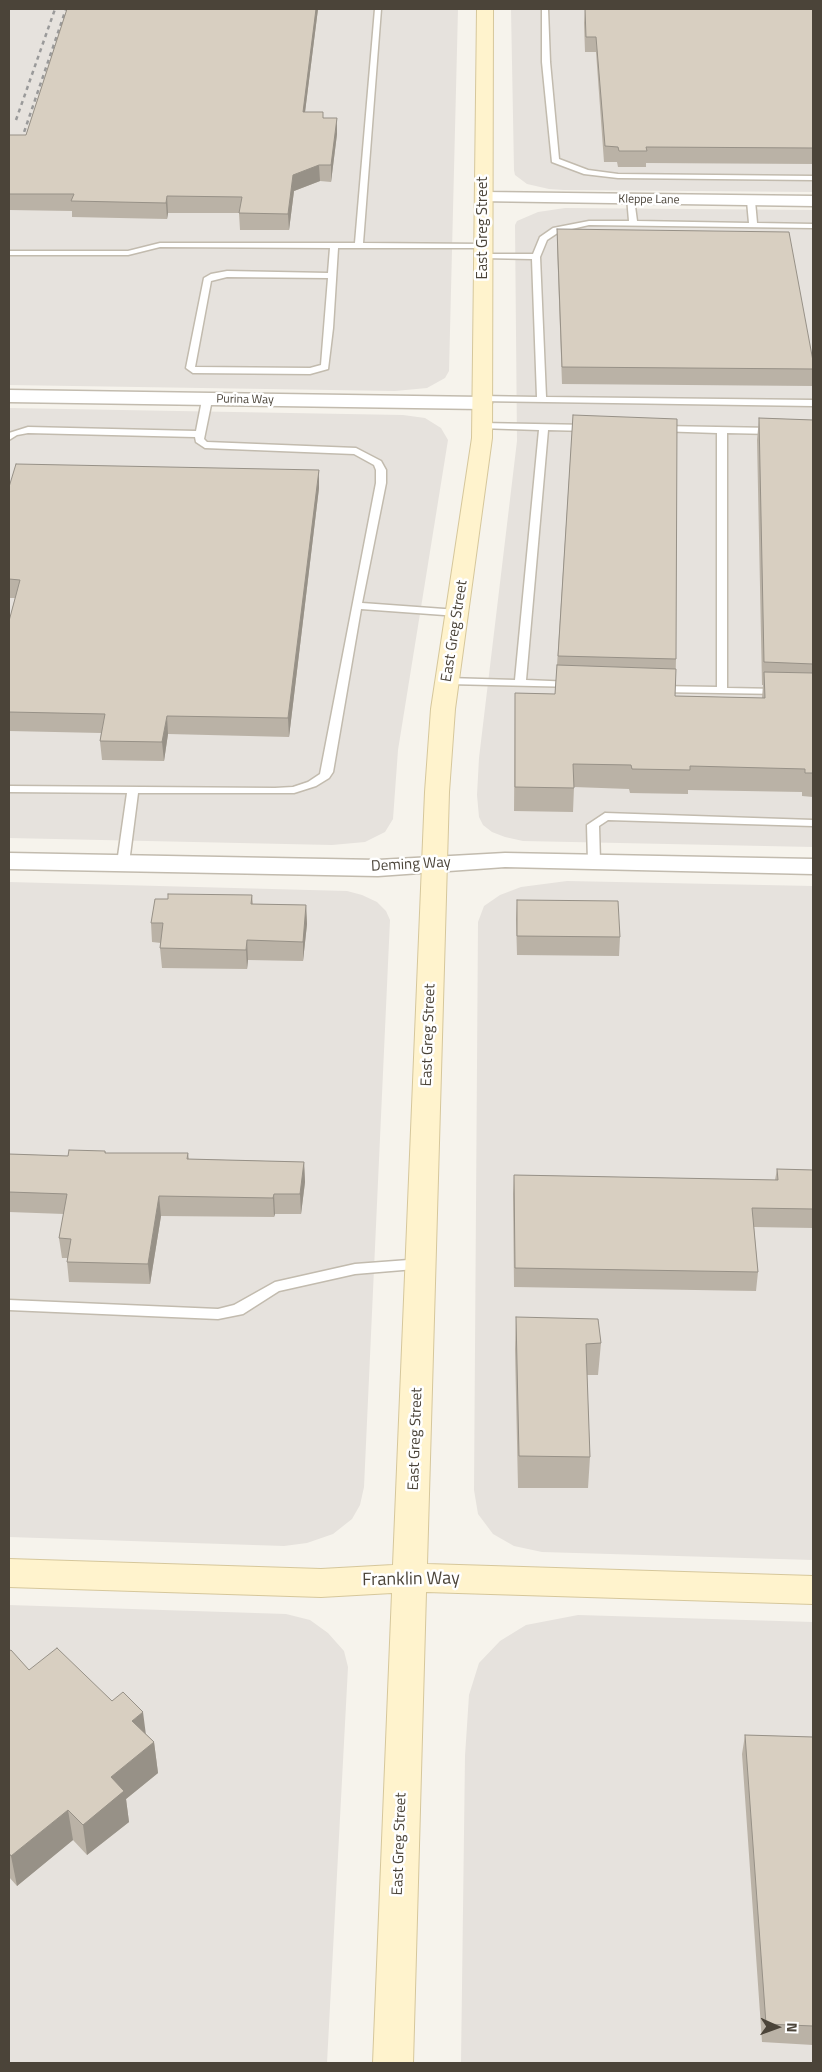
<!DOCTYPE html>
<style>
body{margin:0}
#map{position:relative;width:822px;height:2072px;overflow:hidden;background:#f6f3ec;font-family:"Titillium Web",sans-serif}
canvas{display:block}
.frame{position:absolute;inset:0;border:10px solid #4b4439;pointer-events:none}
.north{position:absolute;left:752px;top:2002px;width:50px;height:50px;-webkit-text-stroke:4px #fff;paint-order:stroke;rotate:92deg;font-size:14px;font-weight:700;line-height:20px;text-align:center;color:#4b4439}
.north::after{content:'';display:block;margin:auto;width:18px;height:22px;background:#4b4439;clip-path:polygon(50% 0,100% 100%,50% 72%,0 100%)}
</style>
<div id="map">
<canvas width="822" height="2072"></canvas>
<div class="frame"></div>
<div class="north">N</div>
</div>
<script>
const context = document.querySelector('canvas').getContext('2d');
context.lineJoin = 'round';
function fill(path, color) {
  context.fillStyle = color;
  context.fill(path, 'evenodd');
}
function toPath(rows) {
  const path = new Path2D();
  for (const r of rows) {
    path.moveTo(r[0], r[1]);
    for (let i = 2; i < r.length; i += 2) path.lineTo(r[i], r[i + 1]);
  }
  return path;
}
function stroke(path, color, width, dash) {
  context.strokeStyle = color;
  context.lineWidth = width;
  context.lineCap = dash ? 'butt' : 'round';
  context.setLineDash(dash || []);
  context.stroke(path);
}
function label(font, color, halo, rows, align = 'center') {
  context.font = font + ' "Titillium Web",sans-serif';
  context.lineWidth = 5;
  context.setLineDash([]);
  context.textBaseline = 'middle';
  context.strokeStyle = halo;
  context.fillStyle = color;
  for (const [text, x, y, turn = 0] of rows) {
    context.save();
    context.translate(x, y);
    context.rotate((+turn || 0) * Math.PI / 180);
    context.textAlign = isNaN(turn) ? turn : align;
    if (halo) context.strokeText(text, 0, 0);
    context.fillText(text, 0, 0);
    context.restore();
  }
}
fill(toPath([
 [9,9,458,9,449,371,445,378,427,388,395,391,9,385],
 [511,9,813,9,813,192,564,190,549,189,527,184,515,175,514,170],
 [565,208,813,210,813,847,523,841,505,837,492,832,483,825,479,817,477,795,479,758,517,441,515,225,517,221,538,212],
 [9,408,403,415,425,418,441,428,448,440,398,750,393,819,385,832,365,842,332,845,9,838],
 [567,881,813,886,813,1560,542,1552,514,1546,493,1534,478,1514,474,1490,478,922,484,906,500,895,521,887],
 [9,882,347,891,362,895,377,902,386,911,390,920,364,1487,360,1505,352,1519,333,1534,307,1543,284,1546,9,1537],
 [9,1605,286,1614,310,1620,328,1633,344,1651,348,1667,327,2063,9,2063],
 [578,1615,813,1622,813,2063,461,2063,465,1756,469,1695,479,1663,500,1641,526,1625]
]), '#e6e2dd');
const lane = toPath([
 [375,9,381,9,363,243,484,244,488,246,484,248,338,248,333,328,328,369,310,374,193,373,186,368,204,278,211,274,227,271,328,273,330,248,160,247,128,255,9,255,9,251,128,251,160,243,355,243,375,9],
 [227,277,328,278,321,365,310,368,195,367,211,281,227,277],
 [542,9,548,9,550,62,559,159,588,170,618,174,813,176,813,180,618,178,584,174,552,162,542,62,542,9],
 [627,197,634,199,637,221,749,223,747,201,751,199,755,201,757,223,813,224,813,228,589,225,559,232,547,240,540,257,546,397,813,400,813,406,479,401,479,397,482,396,537,397,532,259,483,258,479,256,480,254,533,254,540,237,553,228,589,221,629,221,627,197],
 [207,397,212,400,204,439,207,442,356,448,381,461,386,470,386,483,362,603,458,610,463,613,458,616,361,609,333,772,329,778,316,786,294,793,138,793,129,863,123,867,117,863,127,793,9,792,9,786,275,788,293,787,308,782,320,774,376,483,376,470,374,465,354,454,205,448,196,442,195,437,28,433,17,435,9,440,9,433,28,427,196,431,202,400,207,397],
 [482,423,588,425,593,428,588,431,548,430,526,680,573,682,577,683,578,685,577,687,448,684,443,681,448,678,515,680,539,430,479,428,477,426,482,423],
 [661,426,773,428,778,431,773,434,727,433,727,688,778,689,783,692,782,694,658,692,653,689,658,686,717,687,717,433,658,431,656,429,661,426],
 [605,813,813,820,813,826,608,820,599,826,600,862,594,866,588,862,587,825,605,813],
 [422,1259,427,1260,429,1264,427,1268,355,1274,279,1291,243,1314,218,1319,9,1310,9,1300,218,1309,234,1305,275,1282,355,1264,422,1259]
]);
const street = toPath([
 [484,192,813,196,813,206,478,201,476,197,478,193,484,192],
 [9,390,482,397,489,399,492,403,489,407,482,409,9,402,9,390],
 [9,853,378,860,505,853,813,859,813,874,505,867,378,876,9,869,9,853]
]);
const secondary = toPath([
 [477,9,493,9,492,438,455,709,449,792,427,1564,813,1576,813,1604,426,1592,413,2063,373,2063,392,1593,321,1597,9,1587,9,1559,321,1569,393,1565,425,792,431,709,472,438,477,9]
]);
stroke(lane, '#c2bbae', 3);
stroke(street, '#c2bbae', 3);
stroke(secondary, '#d6c79b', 2);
fill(lane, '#fff');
fill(street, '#fff');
fill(secondary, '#fff3cd');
stroke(toPath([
 [16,120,55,9],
 [19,147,66,9]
]), '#9a9a9a', 2.5, [4, 4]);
fill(toPath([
 [67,9,318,9,305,112,324,118,337,118,337,134,331,182,320,181,294,191,289,230,240,230,239,213,168,213,167,219,72,217,72,211,9,210,9,135,26,135],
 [585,9,813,9,813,164,646,163,646,167,618,167,617,162,604,162,596,52,585,52,584,23],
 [557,229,813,361,813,386,562,384,557,245],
 [573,415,676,659,675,696,762,698,763,685,762,685,757,440,759,418,813,420,813,797,802,796,802,792,688,790,688,794,630,793,629,789,574,787,573,812,514,811,515,693,555,694,557,665],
 [319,470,319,488,289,737,168,734,164,761,102,760,100,741,101,733,9,731,9,621,15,598,9,598,9,487],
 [252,895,253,904,306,905,307,924,303,961,248,960,247,969,162,968,160,948,161,943,152,942,151,923,168,899],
 [517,900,620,937,619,956,517,955,516,919],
 [105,1151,106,1153,188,1153,189,1159,304,1162,305,1182,301,1214,275,1214,274,1217,161,1216,150,1284,69,1282,67,1262,67,1258,62,1258,59,1238,64,1214,9,1212,9,1154,68,1156],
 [777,1169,813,1170,813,1228,754,1227,758,1272,756,1291,514,1287,513,1194,514,1175,775,1180],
 [516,1317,601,1343,598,1375,587,1375,590,1457,588,1488,518,1488,515,1349],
 [9,1651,29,1670,146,1734,154,1742,158,1773,126,1799,129,1822,87,1855,73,1840,17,1886,9,1877],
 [745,1735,813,1737,813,2045,762,2042,742,1754]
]), '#bab2a6');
fill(toPath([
 [316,9,318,9,303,128,303,112],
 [337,118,337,134,331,182,331,165],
 [319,165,320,181,294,191,289,230,288,214,293,175],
 [167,196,168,213,167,219,166,203],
 [319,470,319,488,289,737,288,718],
 [167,716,168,734,164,761,162,742],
 [306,905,307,924,303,961,303,942],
 [247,940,248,960,247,969,246,950],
 [304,1162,305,1182,301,1214,300,1194],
 [274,1194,275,1214,274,1217,273,1198],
 [159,1196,161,1216,150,1284,148,1264],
 [143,1712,147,1743,132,1721],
 [154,1742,158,1773,126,1799,129,1822,87,1855,83,1825,111,1777],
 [68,1810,73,1840,17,1886,11,1856]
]), '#979187');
const building = toPath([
 [67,9,316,9,303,112,323,112,323,118,337,118,331,165,319,165,293,175,288,214,239,213,242,197,167,196,166,203,71,201,74,194,9,194,9,135,26,135,67,9],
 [585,9,813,9,813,148,646,147,647,151,619,151,618,147,605,146,596,37,586,37,585,9],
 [557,229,789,232,813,361,813,369,562,367,557,229],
 [573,415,677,419,676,659,558,656,573,415],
 [759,418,813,420,813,664,764,662,759,418],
 [16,464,319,470,288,718,167,716,162,742,100,741,105,714,9,712,9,621,20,580,9,579,9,487,16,464],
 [557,665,676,669,675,696,765,698,764,672,813,673,813,773,805,773,805,769,690,766,690,770,632,769,631,765,573,764,574,788,515,787,515,693,555,694,557,665],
 [168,894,252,895,251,904,306,905,303,942,247,940,246,950,160,948,163,923,151,923,155,899,168,899,168,894],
 [517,900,618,901,620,937,517,936,517,900],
 [69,1150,105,1151,105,1153,188,1153,187,1159,304,1162,300,1194,274,1194,273,1198,159,1196,148,1264,67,1262,71,1239,59,1238,67,1194,9,1192,9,1154,68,1156,69,1150],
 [777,1169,813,1170,813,1209,752,1208,758,1272,515,1268,514,1175,778,1180,777,1169],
 [516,1317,598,1319,601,1343,586,1344,590,1457,519,1456,516,1317],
 [57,1648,112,1701,123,1692,143,1712,132,1721,154,1742,111,1777,124,1791,83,1825,68,1810,11,1856,9,1853,9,1651,11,1650,29,1670,57,1648],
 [745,1735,813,1737,813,2026,766,2024,745,1735]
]);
fill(building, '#d8cfc1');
stroke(building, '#979187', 1);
label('12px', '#4b4439', '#fff', [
 ["Kleppe Lane",649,200,1],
 ["Purina Way",245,400,1]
]);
label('15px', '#4b4439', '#fff', [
 ["East Greg Street",483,228,-90],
 ["East Greg Street",455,631,-81],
 ["Deming Way",411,865,-3],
 ["East Greg Street",429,1035,-88],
 ["East Greg Street",416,1439,-88],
 ["East Greg Street",400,1844,-88]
]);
label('18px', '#4b4439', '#fff', [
 ["Franklin Way",411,1580,-1]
]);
</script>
